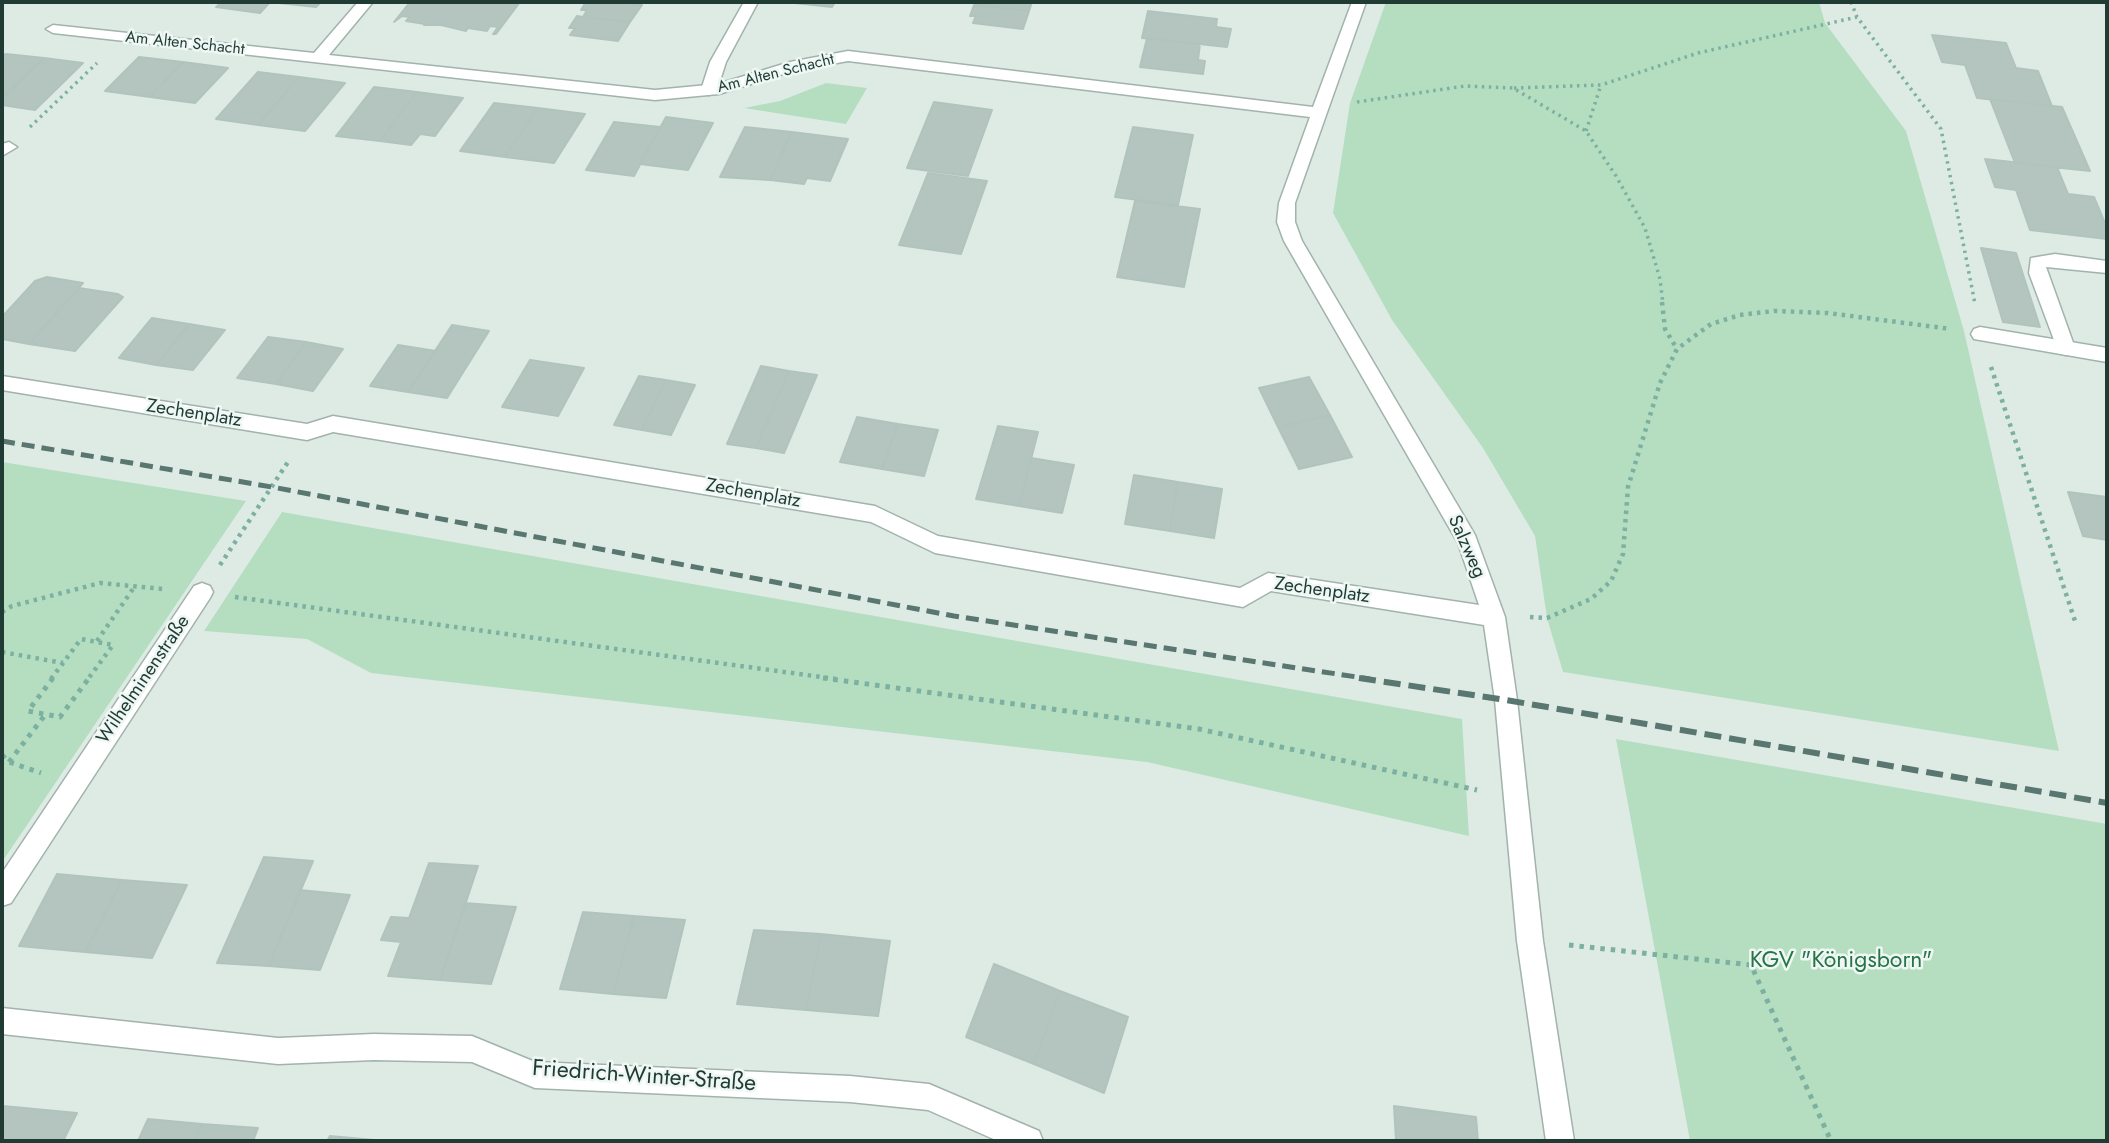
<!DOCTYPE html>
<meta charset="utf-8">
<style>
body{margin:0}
#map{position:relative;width:2109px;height:1143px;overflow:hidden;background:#deebe5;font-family:Jost,sans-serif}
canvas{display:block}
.frame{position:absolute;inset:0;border:4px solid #1f3b34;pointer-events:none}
</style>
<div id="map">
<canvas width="2109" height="1143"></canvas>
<div class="frame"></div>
</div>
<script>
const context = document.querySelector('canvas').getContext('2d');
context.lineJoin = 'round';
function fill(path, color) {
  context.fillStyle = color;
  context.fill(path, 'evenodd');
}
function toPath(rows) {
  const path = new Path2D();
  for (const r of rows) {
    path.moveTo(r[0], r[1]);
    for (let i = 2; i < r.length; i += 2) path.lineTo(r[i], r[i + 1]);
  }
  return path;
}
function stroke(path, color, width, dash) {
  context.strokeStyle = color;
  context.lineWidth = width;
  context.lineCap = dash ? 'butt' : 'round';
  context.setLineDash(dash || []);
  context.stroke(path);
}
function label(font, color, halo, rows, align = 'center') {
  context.font = font + ' Jost,sans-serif';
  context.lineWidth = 5;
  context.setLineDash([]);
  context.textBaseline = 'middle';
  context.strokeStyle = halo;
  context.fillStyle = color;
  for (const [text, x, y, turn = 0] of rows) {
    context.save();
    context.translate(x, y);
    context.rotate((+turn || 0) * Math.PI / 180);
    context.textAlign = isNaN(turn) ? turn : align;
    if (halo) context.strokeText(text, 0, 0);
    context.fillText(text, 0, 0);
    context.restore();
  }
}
fill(toPath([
 [1386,2,1819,2,1825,23,1906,131,1964,331,2059,751,1563,672,1547,618,1535,536,1483,448,1392,320,1333,213,1350,103],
 [826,83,867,88,846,124,744,108,780,101],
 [2,462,246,501,2,862],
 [282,512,1462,719,1469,836,1147,762,371,673,307,639,204,631],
 [1616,739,2107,824,2107,1141,1690,1141]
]), '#b5dec1');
const building = toPath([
 [222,2,270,2,260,13,216,7,222,2],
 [270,2,321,2,316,7,270,2],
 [410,2,520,2,496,34,493,34,498,27,490,26,487,31,468,28,466,31,441,25,424,25,425,24,406,21,410,17,402,16,394,22,410,2],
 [586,2,617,2,642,5,630,22,583,17,587,10,581,10,586,2],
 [785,2,835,2,832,7,785,2],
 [975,2,1032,2,1029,11,974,5,975,2],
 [974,5,1029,11,1023,29,973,23,976,16,970,16,974,5],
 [1148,11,1217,19,1216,27,1231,29,1227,47,1142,38,1148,11],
 [577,16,583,17,630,22,618,41,570,35,575,28,569,28,577,16],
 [1932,35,2006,43,2016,68,2038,71,2052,106,1977,98,1965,65,1942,62,1932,35],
 [1147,38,1200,44,1198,60,1205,61,1203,74,1140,67,1147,38],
 [6,54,44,58,2,98,2,56,6,54],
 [139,57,183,62,150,97,105,91,139,57],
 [44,58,83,63,35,110,2,105,2,98,44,58],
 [183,62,228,68,195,103,150,97,183,62],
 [258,72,299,77,258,125,216,119,258,72],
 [299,77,345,83,305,131,258,125,299,77],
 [374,87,417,92,380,141,336,136,374,87],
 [417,92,463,98,435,136,420,134,411,145,380,141,417,92],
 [1990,99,2062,107,2090,171,2015,163,1990,99],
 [934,102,992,110,968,176,907,168,934,102],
 [494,103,538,108,505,157,460,151,494,103],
 [538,108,585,114,554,163,505,157,538,108],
 [666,117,713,123,688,170,640,164,666,117],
 [614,122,660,127,634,176,586,170,614,122],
 [745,127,792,132,770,180,720,177,745,127],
 [1133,127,1193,135,1178,205,1115,197,1133,127],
 [792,132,848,139,830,181,807,178,804,184,770,180,792,132],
 [1985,159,2057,167,2068,194,2094,197,2107,228,2107,239,2030,230,2016,190,1995,187,1985,159],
 [928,173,987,181,961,254,899,245,928,173],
 [1135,201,1200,209,1184,287,1117,277,1135,201],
 [1981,248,2016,253,2040,327,2003,322,1981,248],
 [47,277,83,283,29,344,2,339,2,317,35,281,47,277],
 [79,288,118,294,123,297,75,351,29,344,79,288],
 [152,318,189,324,156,365,119,358,152,318],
 [189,324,225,330,193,370,156,365,189,324],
 [452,325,489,331,447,398,408,392,452,325],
 [268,337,306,342,276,384,237,378,268,337],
 [306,342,343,349,313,391,276,384,306,342],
 [398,345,436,351,408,392,370,386,398,345],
 [530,360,584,368,558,416,502,407,530,360],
 [761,366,789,371,756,448,727,444,761,366],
 [789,371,817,375,784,453,756,448,789,371],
 [639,376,666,380,642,430,614,425,639,376],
 [1309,377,1330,415,1278,427,1259,388,1309,377],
 [666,380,695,385,671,435,642,430,666,380],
 [1330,415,1352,457,1299,469,1278,427,1330,415],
 [857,417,898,424,882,469,840,462,857,417],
 [898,424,938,430,924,476,882,469,898,424],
 [998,426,1038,432,1019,506,976,499,998,426],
 [1031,458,1074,465,1062,513,1019,506,1031,458],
 [1134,475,1178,482,1170,531,1125,524,1134,475],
 [1178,482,1222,489,1214,538,1170,531,1178,482],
 [2068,492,2107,497,2107,540,2083,536,2068,492],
 [264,857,313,861,269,966,217,963,264,857],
 [429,863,478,866,440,980,388,976,401,942,381,940,391,917,409,918,429,863],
 [57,874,122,880,85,952,19,946,57,874],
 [122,880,187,885,152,958,85,952,122,880],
 [300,890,350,895,320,970,269,966,300,890],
 [465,903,516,907,491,984,440,980,465,903],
 [583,912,634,916,613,994,560,989,583,912],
 [634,916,685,920,666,998,613,994,634,916],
 [754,930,821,934,806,1010,737,1004,754,930],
 [821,934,890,941,878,1016,806,1010,821,934],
 [994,964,1060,991,1034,1064,966,1037,994,964],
 [1060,991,1128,1017,1104,1093,1034,1064,1060,991],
 [3,1106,77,1113,63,1141,2,1141,3,1106],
 [1394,1106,1476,1117,1478,1141,1396,1141,1394,1106],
 [148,1119,202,1124,195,1141,138,1141,148,1119],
 [202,1124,258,1128,253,1141,195,1141,202,1124],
 [330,1136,385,1141,327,1141,330,1136]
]);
fill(building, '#b3c5be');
stroke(building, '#b0c4bd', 2);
const service = toPath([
 [744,2,758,2,726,62,717,90,709,95,704,93,701,90,710,62,744,2],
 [9,142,17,147,2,156,2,144,9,142],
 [2055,254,2107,261,2107,273,2046,267,2075,348,2073,353,2066,355,2059,353,2057,348,2029,273,2031,258,2055,254]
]);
const minor = toPath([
 [358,2,373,2,329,55,655,90,718,84,790,62,848,51,1313,107,1352,2,1366,2,1295,203,1295,222,1302,241,1475,535,1505,617,1517,700,1543,941,1574,1141,1546,1141,1517,941,1495,700,1484,625,1271,591,1243,607,935,553,871,522,333,432,307,440,2,390,2,376,307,424,333,416,875,506,938,536,1240,588,1268,573,1479,605,1458,543,1284,241,1277,222,1279,203,1310,117,848,61,793,71,719,94,655,100,53,33,46,29,53,25,314,53,358,2],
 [1980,327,2107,348,2107,362,1974,339,1971,334,1974,329,1980,327],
 [202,583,210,586,213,592,210,598,11,903,2,906,2,873,194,586,202,583],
 [2,1008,278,1038,374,1034,472,1036,535,1062,850,1076,929,1084,1039,1131,1043,1141,998,1141,928,1110,850,1102,535,1088,472,1062,374,1060,278,1064,2,1034,2,1008]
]);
stroke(service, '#a1b3ac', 3);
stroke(minor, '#a1b3ac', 3);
stroke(toPath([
 [1851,2,1857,17,1941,129,1975,304],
 [1514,88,1601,85,1698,53,1857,17],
 [1357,102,1465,86,1513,88,1586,131,1616,176,1645,228,1660,279,1663,304],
 [30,127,97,63],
 [1586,131,1601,85]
]), '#7cb0a1', 3.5, [2.5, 4.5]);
stroke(toPath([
 [1662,302,1665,329,1677,349],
 [1991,367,2075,621],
 [220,565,288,462],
 [235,597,836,679],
 [2,612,12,606,100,583,163,589],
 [1530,617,1547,618,1591,599,1611,581,1623,554,1628,487,1660,383,1677,349,1711,324,1740,315,1774,311,1828,313,1951,329],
 [97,641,135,586],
 [2,652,63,663],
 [51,679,81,639,113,645,88,679]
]), '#7cb0a1', 4.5, [3.5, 5]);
stroke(toPath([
 [53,678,28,711,60,717,89,678],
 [823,678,1199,729,1477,790],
 [2,755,9,762,41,773],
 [9,762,45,715],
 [1569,945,1751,965,1831,1141]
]), '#7cb0a1', 5, [4.5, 6]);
fill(service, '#fff');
fill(minor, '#fff');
stroke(toPath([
 [2,441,272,487,954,616,1370,679]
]), '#597770', 5, [13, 7]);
stroke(toPath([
 [1359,678,1506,700,2107,803]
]), '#597770', 6, [17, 8]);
label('16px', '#1f3b34', '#eef7f3', [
 ["Am Alten Schacht",185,44,6],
 ["Am Alten Schacht",776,74,-14]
]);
label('19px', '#1f3b34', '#eef7f3', [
 ["Zechenplatz",194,414,9],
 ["Zechenplatz",753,494,10],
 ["Salzweg",1466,547,66],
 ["Zechenplatz",1322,591,8],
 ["Wilhelminenstraße",144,680,-56]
]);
label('23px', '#277447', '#eef7f3', [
 ["KGV \"Königsborn\"",1841,961]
]);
label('23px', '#1f3b34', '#eef7f3', [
 ["Friedrich-Winter-Straße",644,1077,4]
]);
</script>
